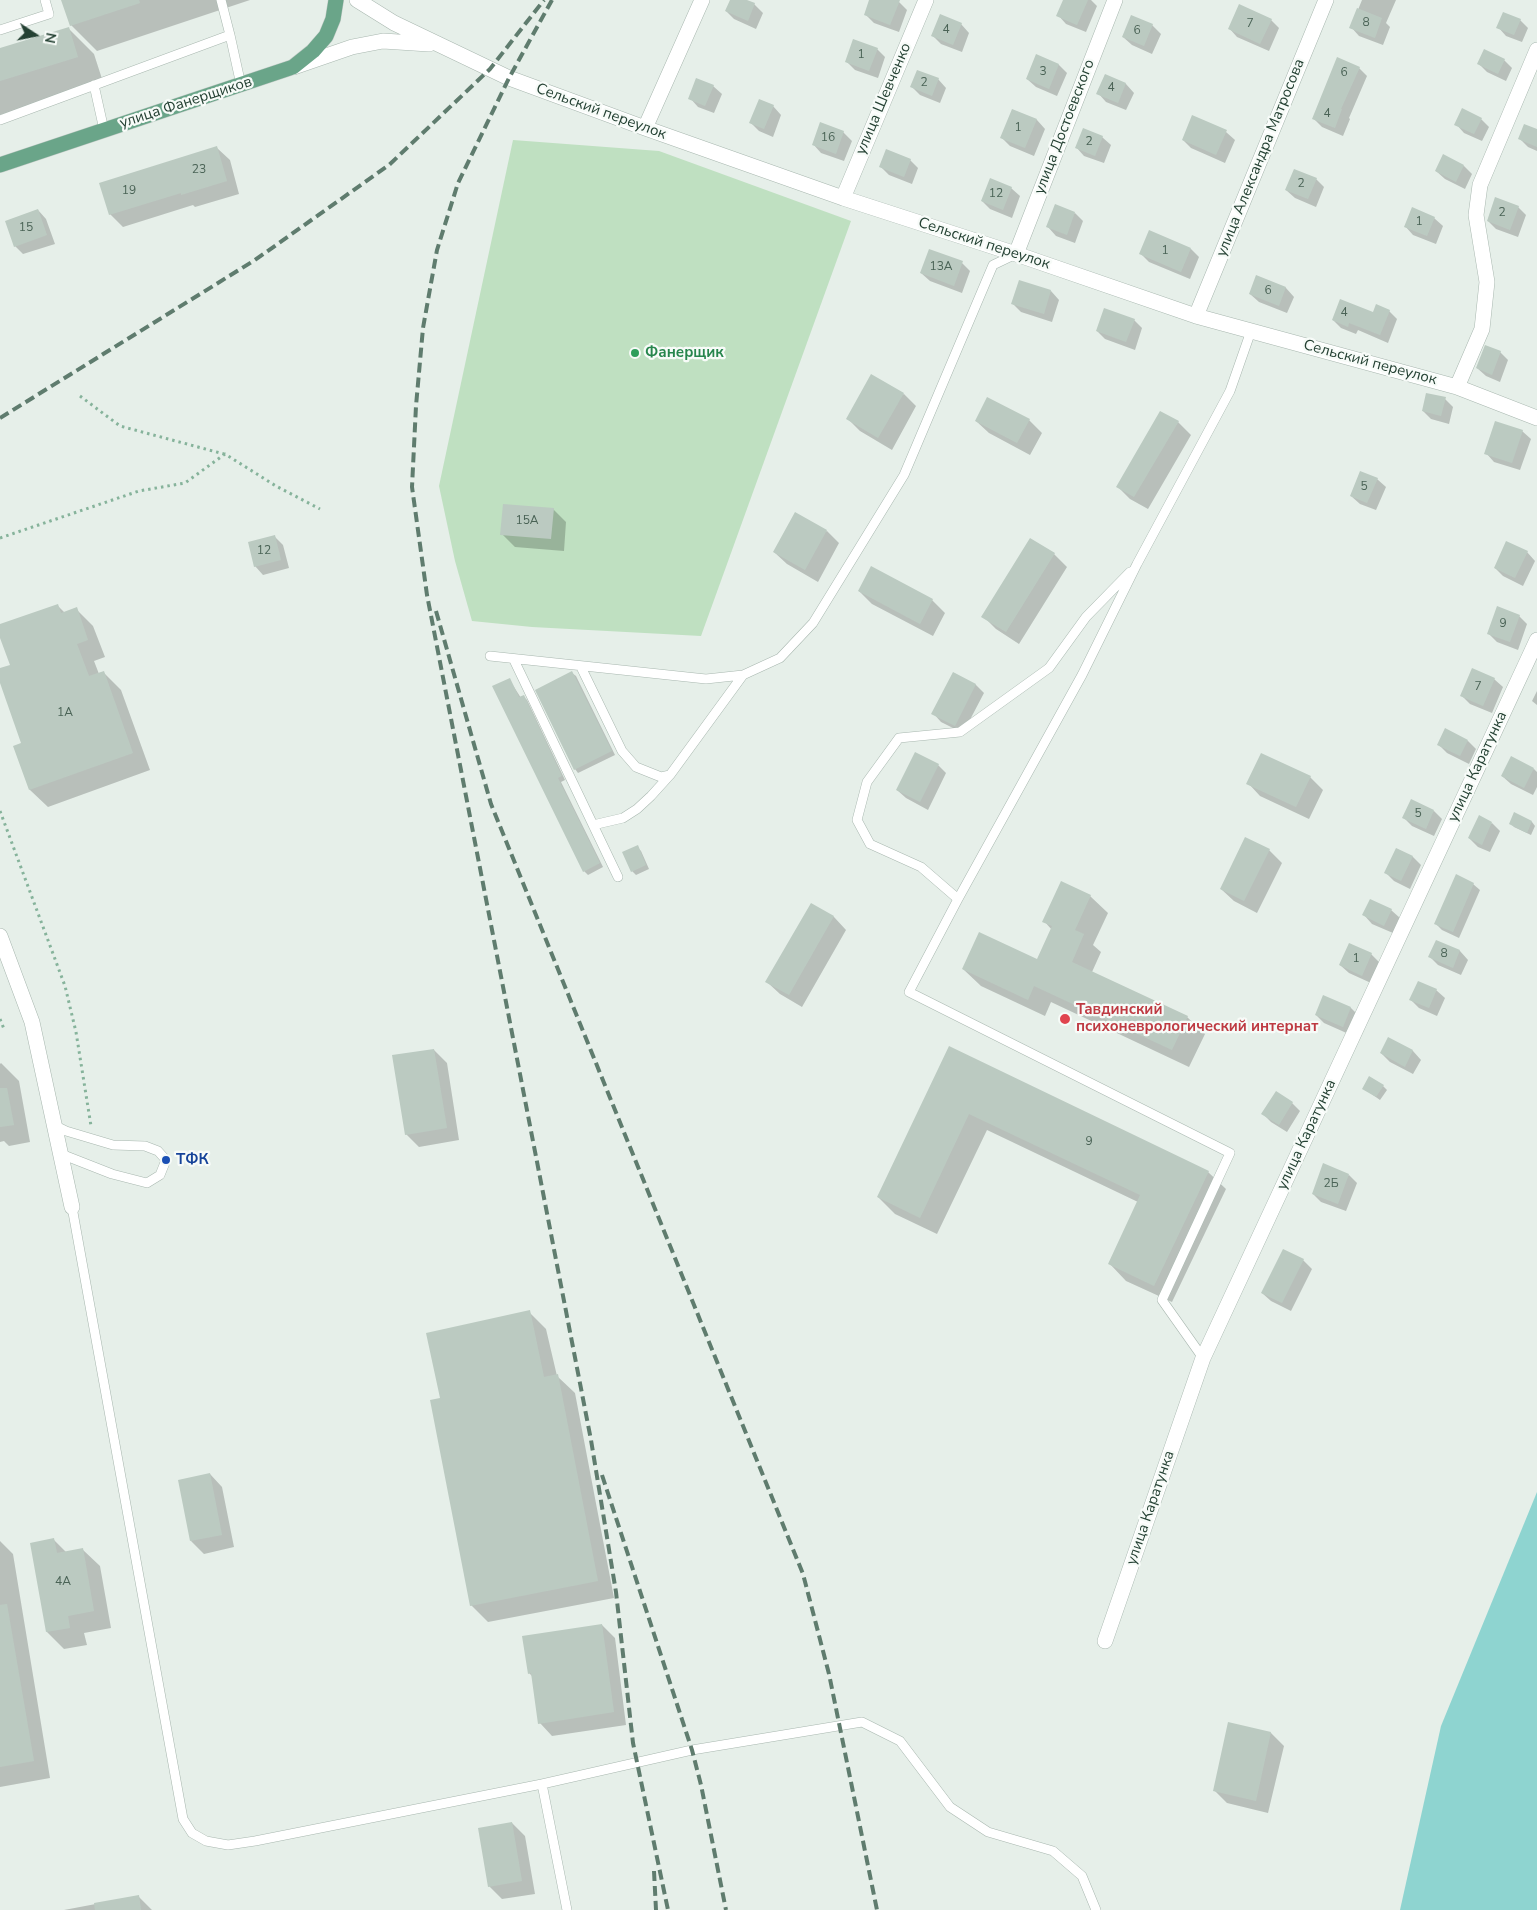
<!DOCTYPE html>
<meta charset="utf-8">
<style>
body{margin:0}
#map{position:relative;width:1537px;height:1910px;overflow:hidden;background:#e6efe9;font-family:"Nunito Sans",sans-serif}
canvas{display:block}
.north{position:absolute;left:10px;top:10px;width:50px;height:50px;-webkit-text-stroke:4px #f7fbf8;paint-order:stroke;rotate:101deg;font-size:14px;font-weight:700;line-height:20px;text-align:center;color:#244133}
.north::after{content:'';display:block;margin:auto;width:18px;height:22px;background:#244133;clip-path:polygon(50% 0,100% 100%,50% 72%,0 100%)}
</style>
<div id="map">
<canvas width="1537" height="1910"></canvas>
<div class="north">N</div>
</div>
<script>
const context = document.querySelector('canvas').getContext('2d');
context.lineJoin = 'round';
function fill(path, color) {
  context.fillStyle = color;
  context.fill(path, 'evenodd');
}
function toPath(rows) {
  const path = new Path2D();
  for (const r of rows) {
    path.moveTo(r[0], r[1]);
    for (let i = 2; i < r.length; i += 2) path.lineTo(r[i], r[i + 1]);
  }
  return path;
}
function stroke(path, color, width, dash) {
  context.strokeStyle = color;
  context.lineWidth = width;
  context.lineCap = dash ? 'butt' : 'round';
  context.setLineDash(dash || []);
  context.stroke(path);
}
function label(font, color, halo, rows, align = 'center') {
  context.font = font + ' "Nunito Sans",sans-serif';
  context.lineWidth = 4.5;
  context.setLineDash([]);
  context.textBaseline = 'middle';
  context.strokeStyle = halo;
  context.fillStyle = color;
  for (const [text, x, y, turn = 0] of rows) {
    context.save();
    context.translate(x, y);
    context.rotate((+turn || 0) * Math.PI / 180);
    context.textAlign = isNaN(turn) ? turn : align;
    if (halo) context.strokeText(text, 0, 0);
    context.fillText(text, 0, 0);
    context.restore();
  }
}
fill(toPath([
 [513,140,659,151,851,221,701,636,532,627,472,621,455,561,439,486]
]), '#bfe0c1');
fill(toPath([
 [1537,1492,1537,1910,1400,1910,1441,1726]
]), '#8ed4d0');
fill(toPath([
 [62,0,250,0,97,51,71,25],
 [731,0,744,0,754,4,763,13,756,29,734,19,726,11],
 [871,0,895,0,899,2,907,10,899,32,874,23,865,14],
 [1064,0,1091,0,1097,6,1086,32,1066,24,1058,15],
 [1362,0,1396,0,1386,23,1390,27,1383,45,1359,36,1351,27],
 [1271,20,1279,28,1269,51,1237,37,1229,28],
 [1520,20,1528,28,1522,42,1506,36,1498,27],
 [961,24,969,33,962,52,941,44,933,36],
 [1152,25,1161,34,1152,54,1132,45,1123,37],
 [68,28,94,54,103,82,0,115,0,50],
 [877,49,885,57,878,78,855,70,847,62],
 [1037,56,1059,65,1067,73,1057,96,1036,87,1027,79],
 [1504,60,1512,68,1506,81,1487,72,1479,64],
 [1359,68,1367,76,1349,118,1350,119,1343,136,1322,127,1314,119],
 [1105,75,1126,84,1134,93,1126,110,1106,102,1098,93],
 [938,79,946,88,940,103,920,95,912,87],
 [713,86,722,94,714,113,698,107,690,98],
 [773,106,781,115,773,137,759,131,751,123],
 [1013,110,1037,120,1045,129,1034,156,1010,146,1001,137],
 [1481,119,1489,127,1482,141,1464,133,1456,124],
 [1537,131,1537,151,1528,147,1520,139],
 [843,132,852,141,844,161,821,153,813,144],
 [1226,132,1235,140,1225,163,1191,148,1183,140],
 [1102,137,1111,145,1104,163,1084,156,1076,147],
 [217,148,230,160,239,194,195,207,193,205,123,227,110,214],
 [910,160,918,168,912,184,889,175,880,166],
 [1464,166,1472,174,1465,189,1445,179,1436,171],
 [1316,179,1324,187,1316,207,1295,198,1286,190],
 [1011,188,1020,196,1012,218,990,209,982,201],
 [1518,207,1526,215,1518,237,1496,229,1488,221],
 [38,210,46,219,55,244,23,254,15,246],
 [1075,213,1083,221,1075,243,1056,236,1048,227],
 [1434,218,1443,226,1436,244,1413,235,1405,226],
 [1191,249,1199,257,1190,279,1149,262,1141,254],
 [962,263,970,271,962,293,930,281,921,273],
 [1257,277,1286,288,1294,297,1287,313,1259,302,1250,294],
 [1051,291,1059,300,1052,322,1021,312,1013,304],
 [1389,311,1397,319,1388,343,1358,330,1356,334,1341,328,1333,320],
 [1134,320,1142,328,1135,350,1105,339,1097,331],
 [1500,352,1508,360,1500,382,1486,376,1477,368],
 [904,394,916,406,892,450,860,431,847,418],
 [1445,399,1453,407,1449,424,1431,419,1423,411],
 [1029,420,1042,433,1030,455,989,433,976,421],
 [1178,422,1191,435,1148,509,1130,499,1118,487],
 [1522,431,1531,439,1520,470,1494,462,1486,453],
 [1377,479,1386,487,1376,510,1360,504,1351,496],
 [553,509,566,522,564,551,515,547,502,534],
 [827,531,839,543,818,582,787,564,774,552],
 [275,537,283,545,289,568,263,575,255,566],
 [1527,552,1535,561,1523,586,1503,576,1495,568],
 [1054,554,1067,567,1019,644,996,629,983,616],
 [871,568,932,600,945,613,933,636,872,604,859,591],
 [57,605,65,613,76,609,93,626,105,657,94,661,99,674,104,673,121,690,150,770,48,807,30,790,15,747,23,744,0,679,0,670,11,666,0,634,0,626],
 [1519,616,1527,624,1518,650,1497,642,1488,633],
 [572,673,576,676,615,755,578,773,575,769],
 [954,673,976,685,984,693,963,733,941,722,933,713],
 [509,679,521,698,524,697,527,700,565,780,561,782,603,867,588,875,584,871],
 [1494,679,1503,687,1492,713,1470,704,1462,696],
 [1537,691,1537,705,1532,701],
 [1468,741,1476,749,1469,764,1447,753,1439,745],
 [938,765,946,773,928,810,906,798,897,790],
 [1534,769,1537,772,1537,787,1533,795,1511,784,1502,776],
 [1310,777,1323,790,1309,819,1260,796,1248,783],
 [1434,811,1442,819,1434,836,1412,826,1404,818],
 [1515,814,1532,822,1535,826,1531,835,1514,827,1510,823],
 [1492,823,1500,831,1490,852,1478,847,1469,838],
 [637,847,641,851,649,869,636,875,632,871],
 [1397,849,1413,857,1421,865,1410,889,1394,881,1386,873],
 [1269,850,1282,863,1257,913,1234,901,1221,889],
 [1061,883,1090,896,1108,913,1093,945,1101,952,1092,972,1187,1017,1205,1034,1189,1067,1051,1002,1045,1016,981,986,963,969,1037,961,1052,930,1044,921],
 [1473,884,1480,890,1459,938,1442,930,1436,924],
 [811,904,834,917,846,930,802,1007,780,994,767,982],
 [1391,910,1400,918,1393,933,1372,924,1364,915],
 [1437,941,1460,951,1468,960,1461,975,1438,965,1430,957],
 [1350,944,1371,954,1380,963,1371,983,1349,973,1340,965],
 [1436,990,1445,998,1437,1016,1419,1008,1410,999],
 [1324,997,1351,1008,1359,1016,1351,1035,1324,1023,1316,1015],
 [1389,1039,1413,1051,1421,1060,1413,1074,1390,1062,1381,1053],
 [949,1048,1208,1172,1226,1189,1172,1302,1126,1281,1109,1263,1138,1202,987,1130,937,1234,895,1214,878,1197],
 [434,1050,447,1063,459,1140,419,1147,406,1134],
 [1,1063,19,1081,30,1142,9,1146,4,1141,0,1142,0,1064],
 [1383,1086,1387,1090,1380,1100,1363,1088],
 [1292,1103,1300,1111,1287,1132,1271,1122,1263,1114],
 [1349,1175,1357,1183,1346,1211,1321,1202,1313,1194],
 [1284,1250,1303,1260,1312,1269,1291,1311,1271,1301,1262,1293],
 [529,1312,546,1329,557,1376,575,1393,614,1598,488,1622,471,1605,442,1399],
 [210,1474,222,1487,234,1547,204,1554,191,1541],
 [54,1540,66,1552,82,1549,100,1566,111,1628,84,1633,87,1645,64,1649,47,1632],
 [0,1541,13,1554,50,1778,0,1787],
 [602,1625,615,1638,626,1725,552,1736,540,1723,533,1677,529,1673],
 [1229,1724,1271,1733,1284,1746,1268,1813,1227,1803,1214,1790],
 [512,1823,525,1836,535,1894,502,1899,489,1886],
 [138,1896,152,1910,64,1910]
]), '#0003');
fill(toPath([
 [61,0,139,0,140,3,70,26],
 [730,0,747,0,755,3,748,21,725,11],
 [869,0,900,0,890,25,864,15],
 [1063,0,1088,0,1077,25,1056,16],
 [1239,4,1272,19,1260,44,1228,29],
 [1357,8,1382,18,1375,38,1349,28],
 [1503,12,1521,19,1514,35,1496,28],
 [940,14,962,23,953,45,931,36],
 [1131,15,1153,24,1144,46,1122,37],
 [69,27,78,57,0,81,0,48],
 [853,39,878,48,869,71,845,62],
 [1484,49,1505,59,1498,74,1477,64],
 [1036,54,1059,64,1049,89,1026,79],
 [1337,57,1360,67,1341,109,1342,109,1335,128,1312,119],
 [917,70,939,78,932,96,910,87],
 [1105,74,1126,83,1118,103,1096,94],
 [696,78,714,85,705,106,688,99],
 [759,99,774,105,764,129,749,123],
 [1462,108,1482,118,1474,134,1454,125],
 [1012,109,1037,119,1025,148,1000,138],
 [1192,115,1227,130,1216,155,1182,140],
 [820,122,844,131,836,154,812,145],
 [1524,124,1537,129,1537,147,1518,139],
 [1083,128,1103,136,1095,156,1075,148],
 [217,146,227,181,181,195,181,193,109,215,99,183],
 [886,149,911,159,904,177,879,167],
 [1443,154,1464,165,1456,182,1435,171],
 [1294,169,1317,178,1308,199,1285,190],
 [990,178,1012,187,1003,210,981,201],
 [1495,197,1519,206,1510,230,1487,221],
 [1055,204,1075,212,1067,235,1046,227],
 [1412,207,1435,217,1427,236,1404,227],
 [38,209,47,235,14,247,5,221],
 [1149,230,1191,248,1181,272,1139,254],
 [929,249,963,261,954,286,920,273],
 [1256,275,1286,287,1279,306,1249,294],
 [1019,280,1051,290,1044,314,1011,304],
 [1340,299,1373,312,1376,304,1390,310,1380,335,1349,323,1348,327,1332,320],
 [1104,308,1135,319,1126,342,1096,331],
 [1485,345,1501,351,1492,375,1476,368],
 [871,374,904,393,878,438,846,419],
 [1426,393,1446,397,1441,416,1422,411],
 [987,397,1030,419,1017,443,975,421],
 [1160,411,1179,421,1134,497,1116,487],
 [1495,421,1523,430,1512,463,1484,454],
 [1360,471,1378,478,1367,503,1350,496],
 [503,504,554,508,551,539,500,535],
 [795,512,827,530,805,570,773,552],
 [275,535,281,560,254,567,248,542],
 [1030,538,1055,553,1006,632,981,617],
 [1506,541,1528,551,1515,578,1494,568],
 [871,566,933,599,920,624,858,591],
 [58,604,61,613,77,607,88,640,77,644,89,676,104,671,133,753,29,790,13,746,21,743,0,683,0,668,10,665,0,638,0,624],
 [1497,606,1520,615,1510,642,1487,634],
 [1472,668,1495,678,1483,706,1460,696],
 [572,671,612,751,574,770,535,690],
 [953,672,976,684,955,726,931,714],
 [510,678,519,697,524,695,562,776,558,778,600,863,583,872,492,686],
 [1445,728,1468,740,1460,756,1437,745],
 [915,752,939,764,920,802,896,790],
 [1261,753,1311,776,1296,807,1246,784],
 [1511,756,1534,768,1524,788,1501,776],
 [1411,799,1434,810,1426,829,1402,818],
 [1514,812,1532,821,1527,833,1509,824],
 [1479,815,1492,822,1482,845,1468,838],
 [1245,837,1270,849,1244,901,1220,889],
 [638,845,646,865,631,872,622,852],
 [1396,848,1413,856,1401,881,1384,873],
 [1456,874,1474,883,1453,932,1434,924],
 [1061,881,1091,895,1075,930,1084,934,1072,962,1188,1016,1172,1050,1034,986,1028,1000,962,969,979,932,1037,959,1052,926,1042,922],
 [1370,899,1392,909,1384,926,1362,915],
 [811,903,834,916,789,995,765,982],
 [1436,940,1460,950,1453,968,1428,957],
 [1349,943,1372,953,1362,976,1339,965],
 [1418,981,1437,989,1429,1008,1409,1000],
 [1323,995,1351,1007,1343,1027,1315,1015],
 [1388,1037,1413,1050,1405,1067,1380,1053],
 [949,1046,1209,1171,1154,1286,1108,1264,1140,1195,969,1114,920,1218,877,1197],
 [434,1049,447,1128,405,1135,392,1055],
 [1369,1076,1384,1085,1376,1097,1362,1089],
 [0,1088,7,1088,14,1125,0,1127],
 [1276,1091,1293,1102,1279,1125,1261,1114],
 [1323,1163,1349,1174,1338,1204,1312,1194],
 [1283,1249,1304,1259,1282,1303,1261,1293],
 [530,1310,544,1377,558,1374,598,1581,470,1606,430,1400,440,1398,426,1333],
 [210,1473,222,1535,190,1541,178,1480],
 [54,1538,57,1553,83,1548,94,1611,68,1616,70,1628,46,1632,30,1543],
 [7,1604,34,1761,0,1767,0,1605],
 [602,1624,614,1712,538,1724,531,1673,528,1674,522,1636],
 [1228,1722,1271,1732,1256,1801,1213,1791],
 [512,1822,522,1881,488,1887,478,1828],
 [139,1895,141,1910,95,1910,94,1903]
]), '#bbcac1');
const lane = toPath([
 [0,30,49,14,45,0],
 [230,35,241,85],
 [94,85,104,130],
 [0,120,230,35,221,0],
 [490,656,706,679,743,675,780,658,813,623,904,475,993,265,1016,254],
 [514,660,618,877],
 [581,667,622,751,636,767,661,777,670,775],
 [593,825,623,818,637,809,651,796,670,775,743,675],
 [958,899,921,867,870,844,857,820,867,782,899,738,960,732,1049,668,1086,617,1130,572],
 [54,1125,66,1131,113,1145,145,1146,158,1151,166,1160,160,1175,147,1183,112,1174,61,1154],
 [72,1207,183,1819,192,1833,206,1841,228,1845,255,1841,542,1784,692,1750,862,1722,900,1741,950,1807,988,1832,1053,1851,1082,1876,1096,1910],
 [1203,1358,1162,1300,1230,1153,909,992,958,899,1082,675,1137,564,1230,391,1251,331],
 [542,1784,567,1910]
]);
const street = toPath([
 [357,0,394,23,509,78,645,128,843,198,1016,254,1196,316,1457,387,1537,418],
 [294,67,352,47,383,41,429,44],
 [645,128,702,0],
 [843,198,926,0],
 [1016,254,1115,0],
 [1196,316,1326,0],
 [1457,387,1482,329,1487,282,1476,215,1480,185,1537,50],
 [0,936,32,1022,72,1207],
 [1105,1641,1203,1358,1537,640]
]);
const primary = toPath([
 [0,165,293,67,313,51,326,36,333,19,336,0]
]);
stroke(lane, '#a8b7af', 10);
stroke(street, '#a8b7af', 16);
stroke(primary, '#c2cac6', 16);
stroke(toPath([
 [80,396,120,426,224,454],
 [0,538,139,491,185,483,225,454,276,486,320,509],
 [0,811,65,986,76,1032,91,1126],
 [0,1019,4,1029]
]), '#86b39b', 3, [2.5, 4]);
stroke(lane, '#fff', 9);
stroke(street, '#fff', 15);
stroke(primary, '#6aa589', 15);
stroke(toPath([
 [552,0,509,78,458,183,437,250,423,328,416,406,412,487,427,595,591,1440,616,1592,633,1743,668,1910],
 [0,418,255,260,389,165,490,69,544,0],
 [436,611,491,804,803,1574,829,1674,877,1910],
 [602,1475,692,1750,701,1785,726,1910],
 [654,1871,656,1910]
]), '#5f7c6e', 4, [10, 5]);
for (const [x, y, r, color] of [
 [635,353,5,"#2e9e5b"],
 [1065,1019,6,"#e0444e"],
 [166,1160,5,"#1a4fb4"]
]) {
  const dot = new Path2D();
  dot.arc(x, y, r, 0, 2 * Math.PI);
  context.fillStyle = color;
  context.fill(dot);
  stroke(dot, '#f7fbf8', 2);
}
label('12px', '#4a6356', null, [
 ["8",1366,23],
 ["7",1250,24],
 ["4",946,30],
 ["6",1137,31],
 ["1",861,55],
 ["3",1043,72],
 ["6",1344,73],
 ["2",924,83],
 ["4",1111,88],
 ["4",1327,114],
 ["1",1018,128],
 ["16",828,138],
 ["2",1089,142],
 ["23",199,170],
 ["2",1301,184],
 ["19",129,191],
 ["12",996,194],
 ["2",1502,213],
 ["1",1419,222],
 ["15",26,228],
 ["1",1165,251],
 ["13А",941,267],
 ["6",1268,291],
 ["4",1344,313],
 ["5",1364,487],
 ["15А",527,521],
 ["12",264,551],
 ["9",1503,624],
 ["7",1478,687],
 ["1А",65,713],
 ["5",1418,814],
 ["8",1444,954],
 ["1",1356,959],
 ["9",1089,1142],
 ["2Б",1331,1184],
 ["4А",63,1582]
]);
label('15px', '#244133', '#f7fbf8', [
 ["улица Шевченко",884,99,-67],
 ["улица Фанерщиков",186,103,-18],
 ["Сельский переулок",601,112,20],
 ["улица Достоевского",1065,127,-69],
 ["улица Александра Матросова",1261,158,-68],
 ["Сельский переулок",984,244,18],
 ["Сельский переулок",1370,363,15],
 ["улица Каратунка",1478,767,-65],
 ["улица Каратунка",1307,1135,-65],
 ["улица Каратунка",1151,1508,-71]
]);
label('bold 15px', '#27864d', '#f7fbf8', [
 ["Фанерщик",645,353]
], 'left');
label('bold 15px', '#be3a42', '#f7fbf8', [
 ["Тавдинский",1076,1010],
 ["психоневрологический интернат",1076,1027]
], 'left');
label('bold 15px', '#164399', '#f7fbf8', [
 ["ТФК",176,1160]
], 'left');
</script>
